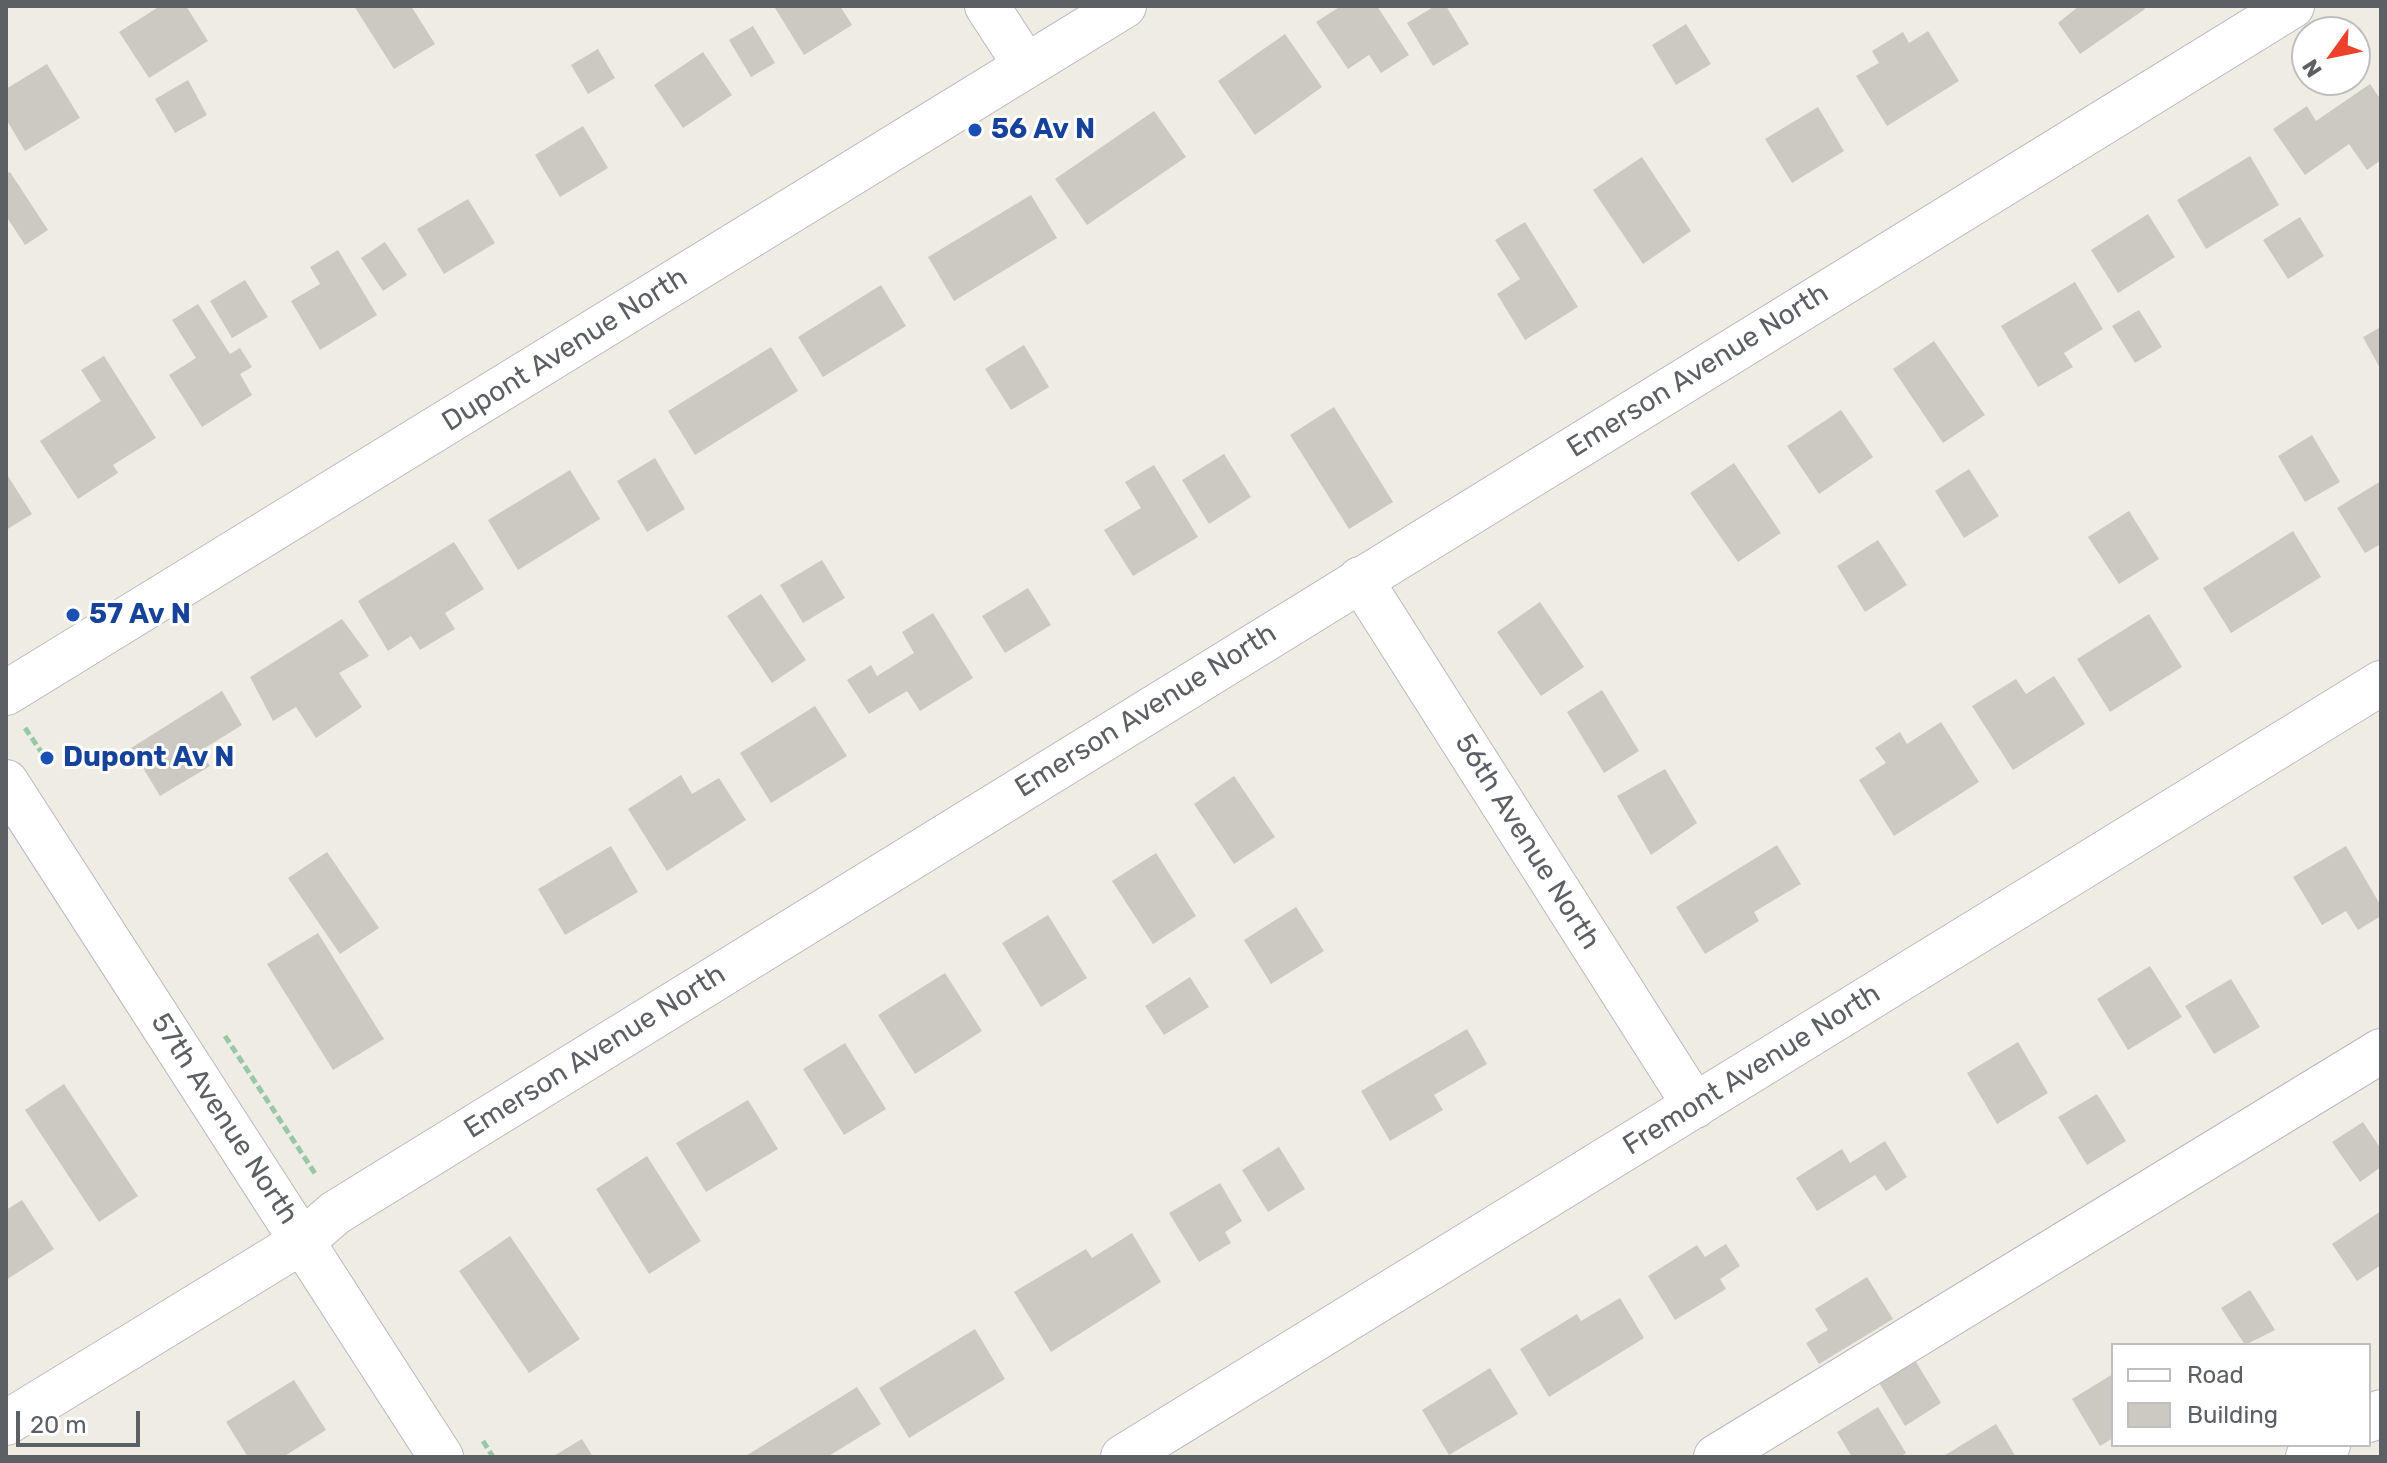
<!DOCTYPE html>
<style>
body{margin:0}
#map{position:relative;width:2387px;height:1463px;overflow:hidden;background:#efece3;font-family:Rubik,sans-serif}
canvas{display:block}
.frame{position:absolute;inset:0;border:8px solid #5c5f64;pointer-events:none}
.legend{position:absolute;left:2111px;top:1343px;width:260px;height:104px;box-sizing:border-box;background:#fff;border:2px solid #bebfc1;margin:0;padding:10px 14px;list-style:none;font-size:24px;color:#5c5f64}
.legend li{display:flex;align-items:center;gap:16px;height:40px}
.legend b{width:40px;border:2px solid #bebfc1}
.north{position:absolute;left:2291px;top:16px;width:80px;height:80px;box-sizing:border-box;background:#fff;border:2px solid #bebfc1;border-radius:50%;rotate:237deg;font-size:22px;font-weight:700;line-height:32px;text-align:center;color:#5c5f64}
.north::after{content:'';display:block;margin:auto;width:28px;height:36px;background:#ec422c;clip-path:polygon(50% 0,100% 100%,50% 72%,0 100%)}
.scale{position:absolute;left:16px;top:1411px;width:124px;height:36px;box-sizing:border-box;border:4px solid #5c5f64;border-top:0;padding-left:10px;font-size:24px;line-height:28px;white-space:nowrap;color:#5c5f64;-webkit-text-stroke:6px #fff;paint-order:stroke}
</style>
<div id="map">
<canvas width="2387" height="1463"></canvas>
<div class="frame"></div>
<ul class="legend">
<li><b style="height:10px;background:#fff"></b>Road</li>
<li><b style="height:22px;background:#ccc9c3"></b>Building</li>
</ul>
<div class="north">N</div>
<div class="scale">20 m</div>
</div>
<script>
const context = document.querySelector('canvas').getContext('2d');
context.lineJoin = 'round';
function fill(path, color) {
  context.fillStyle = color;
  context.fill(path, 'evenodd');
}
function toPath(rows) {
  const path = new Path2D();
  for (const r of rows) {
    path.moveTo(r[0], r[1]);
    for (let i = 2; i < r.length; i += 2) path.lineTo(r[i], r[i + 1]);
  }
  return path;
}
function stroke(path, color, width, dash) {
  context.strokeStyle = color;
  context.lineWidth = width;
  context.lineCap = dash ? 'butt' : 'round';
  context.setLineDash(dash || []);
  context.stroke(path);
}
function label(font, color, halo, rows, align = 'center') {
  context.font = font + ' Rubik,sans-serif';
  context.lineWidth = 6;
  context.setLineDash([]);
  context.textBaseline = 'middle';
  context.strokeStyle = halo;
  context.fillStyle = color;
  for (const [text, x, y, turn = 0] of rows) {
    context.save();
    context.translate(x, y);
    context.rotate((+turn || 0) * Math.PI / 180);
    context.textAlign = isNaN(turn) ? turn : align;
    if (halo) context.strokeText(text, 0, 0);
    context.fillText(text, 0, 0);
    context.restore();
  }
}
fill(toPath([
 [160,6,186,6,208,41,149,78,119,32],
 [354,6,411,6,435,44,394,69],
 [779,6,840,6,852,25,804,55,775,8],
 [1341,6,1377,6,1409,55,1381,73,1369,55,1348,69,1316,22],
 [1435,6,1446,6,1469,44,1433,66,1407,23],
 [2079,6,2143,6,2145,9,2080,54,2058,23],
 [1686,24,1711,64,1676,85,1652,45],
 [753,26,775,63,751,77,729,40],
 [1928,31,1959,81,1887,126,1856,76,1879,63,1872,51,1903,32,1909,43],
 [1285,34,1322,87,1255,135,1218,81],
 [598,49,615,78,588,94,571,65],
 [703,52,732,95,683,128,654,85],
 [47,64,80,118,25,151,6,119,6,89],
 [188,80,207,115,175,133,155,99],
 [2370,84,2381,100,2381,160,2367,170,2349,144,2305,175,2273,129,2307,106,2316,121],
 [1818,107,1844,151,1792,183,1765,139],
 [1154,111,1186,157,1087,225,1055,179],
 [583,126,608,168,560,197,535,155],
 [2250,156,2279,205,2206,249,2177,200],
 [1642,157,1691,231,1643,264,1593,190],
 [10,172,48,230,25,245,6,216,6,174],
 [1031,195,1057,238,954,301,928,257],
 [468,199,495,243,444,274,417,229],
 [2148,214,2175,257,2118,293,2091,250],
 [2300,217,2324,256,2288,279,2263,240],
 [1525,222,1578,307,1525,340,1497,294,1520,279,1495,240],
 [385,242,407,275,383,291,361,258],
 [338,250,377,315,320,350,291,301,320,284,310,267],
 [245,280,268,317,232,338,210,301],
 [2075,282,2103,329,2064,353,2073,367,2038,387,2001,326],
 [881,285,906,326,823,377,798,337],
 [198,304,230,354,240,348,252,367,240,374,252,395,202,427,169,375,196,358,172,320],
 [2139,310,2162,347,2135,363,2112,326],
 [2381,327,2381,370,2363,337],
 [1934,341,1985,415,1943,443,1893,369],
 [1024,345,1049,387,1011,410,985,369],
 [771,347,798,391,695,455,668,411],
 [104,356,156,438,113,465,118,473,78,499,40,441,101,401,81,370],
 [1334,407,1393,502,1349,529,1290,435],
 [1841,410,1873,457,1819,494,1787,446],
 [2312,435,2340,482,2305,502,2278,456],
 [1224,454,1251,497,1209,524,1182,480],
 [655,458,685,509,647,532,617,481],
 [1734,463,1781,533,1738,562,1690,493],
 [1154,465,1198,537,1133,576,1104,530,1141,508,1125,482],
 [1969,469,1999,516,1964,538,1935,491],
 [570,470,600,519,518,570,488,520],
 [6,473,32,514,6,530],
 [2381,481,2381,544,2365,553,2337,508],
 [2129,511,2159,559,2119,584,2088,537],
 [2293,531,2321,577,2231,633,2203,588],
 [1878,540,1907,585,1865,612,1837,566],
 [454,542,484,589,445,613,455,629,420,650,411,636,388,651,358,601],
 [822,560,845,598,803,623,780,585],
 [1028,588,1051,625,1005,653,982,616],
 [761,594,806,660,772,683,727,616],
 [1540,602,1584,667,1541,696,1497,632],
 [933,613,973,678,920,711,907,691,869,714,847,680,871,665,877,676,914,653,902,632],
 [2149,614,2182,667,2110,712,2077,659],
 [342,619,369,656,339,673,362,707,316,738,296,707,273,721,250,677],
 [2054,676,2085,724,2013,770,1972,706,2016,679,2026,694],
 [1602,690,1639,751,1604,773,1567,712],
 [222,691,242,725,200,751,210,766,160,796,131,748],
 [815,706,847,756,771,803,740,753],
 [1941,722,1979,782,1894,836,1859,780,1886,763,1875,748,1900,732,1907,744],
 [1665,769,1697,823,1651,855,1617,796],
 [681,775,692,794,719,778,746,820,667,871,628,809],
 [1234,776,1275,837,1234,864,1194,804],
 [1777,845,1801,884,1754,912,1759,921,1705,954,1676,907],
 [611,846,638,892,565,935,538,889],
 [2346,846,2381,906,2381,916,2358,930,2346,911,2322,925,2293,877],
 [327,852,379,928,340,954,288,878],
 [1156,853,1196,916,1153,944,1112,881],
 [1296,907,1324,951,1271,984,1244,940],
 [1048,915,1087,978,1041,1007,1002,943],
 [318,933,384,1039,333,1070,267,964],
 [2150,966,2182,1017,2128,1050,2097,999],
 [945,973,982,1031,915,1074,878,1015],
 [1190,977,1209,1007,1164,1035,1145,1006],
 [2231,979,2260,1027,2214,1054,2185,1006],
 [1467,1029,1487,1064,1434,1095,1443,1110,1390,1141,1361,1091],
 [2018,1042,2048,1093,1997,1124,1967,1073],
 [845,1043,886,1109,844,1135,803,1069],
 [64,1084,138,1196,99,1222,25,1110],
 [2097,1094,2126,1141,2087,1165,2058,1117],
 [748,1100,778,1149,706,1192,676,1143],
 [2363,1122,2381,1149,2381,1167,2360,1182,2332,1142],
 [1885,1141,1907,1177,1886,1191,1875,1175,1817,1211,1796,1178,1842,1149,1850,1163],
 [1279,1147,1305,1189,1268,1212,1242,1170],
 [647,1156,701,1241,649,1274,596,1189],
 [1220,1183,1242,1221,1225,1232,1231,1243,1199,1262,1169,1213],
 [22,1200,54,1249,6,1280,6,1210],
 [2381,1211,2381,1265,2357,1281,2332,1244],
 [1132,1233,1161,1282,1051,1352,1014,1292,1086,1249,1092,1258],
 [510,1236,580,1339,529,1373,459,1271],
 [1726,1244,1740,1266,1720,1279,1726,1289,1675,1320,1648,1276,1697,1245,1705,1257],
 [1867,1277,1893,1319,1819,1364,1806,1343,1828,1330,1815,1309],
 [2250,1290,2275,1330,2245,1345,2221,1308],
 [1620,1298,1644,1338,1549,1397,1520,1349,1577,1314,1581,1321],
 [975,1329,1005,1379,909,1438,879,1388],
 [1910,1352,1941,1403,1905,1426,1874,1374],
 [1490,1368,1518,1414,1449,1455,1422,1410],
 [2113,1374,2113,1438,2100,1446,2072,1399],
 [294,1380,326,1430,283,1457,248,1457,226,1422],
 [857,1387,881,1424,827,1457,744,1457],
 [1878,1407,1906,1453,1900,1457,1852,1457,1837,1432],
 [1996,1424,2016,1457,1942,1457],
 [582,1439,593,1457,552,1457]
]), '#ccc9c3');
const minor = toPath([
 [987,6,1026,66],
 [1360,579,1695,1106],
 [6,693,1124,6],
 [6,782,441,1457],
 [2369,1420,2381,1412],
 [6,1423,303,1241,335,1213,2292,6],
 [1123,1457,2381,683],
 [1716,1457,2381,1051],
 [2308,1457,2328,1445]
]);
stroke(minor, '#b6b9be', 46);
stroke(toPath([
 [25,728,44,756],
 [225,1036,316,1175],
 [483,1441,493,1457]
]), '#98c8a8', 5, [8, 4]);
stroke(minor, '#fff', 44);
for (const [x, y, r, color] of [
 [975,130,8,"#1a4fb4"],
 [73,615,8,"#1a4fb4"],
 [47,758,8,"#1a4fb4"]
]) {
  const dot = new Path2D();
  dot.arc(x, y, r, 0, 2 * Math.PI);
  context.fillStyle = color;
  context.fill(dot);
  stroke(dot, '#fff', 3);
}
label('bold 28px', '#164399', '#fff', [
 ["56 Av N",991,130],
 ["57 Av N",89,615],
 ["Dupont Av N",63,758]
], 'left');
label('28px', '#5c5f64', '#fff', [
 ["Dupont Avenue North",565,350,-32],
 ["Emerson Avenue North",1698,371,-32],
 ["Emerson Avenue North",1146,711,-32],
 ["56th Avenue North",1527,842,58],
 ["Emerson Avenue North",595,1052,-32],
 ["Fremont Avenue North",1752,1070,-32],
 ["57th Avenue North",224,1119,57]
]);
</script>
